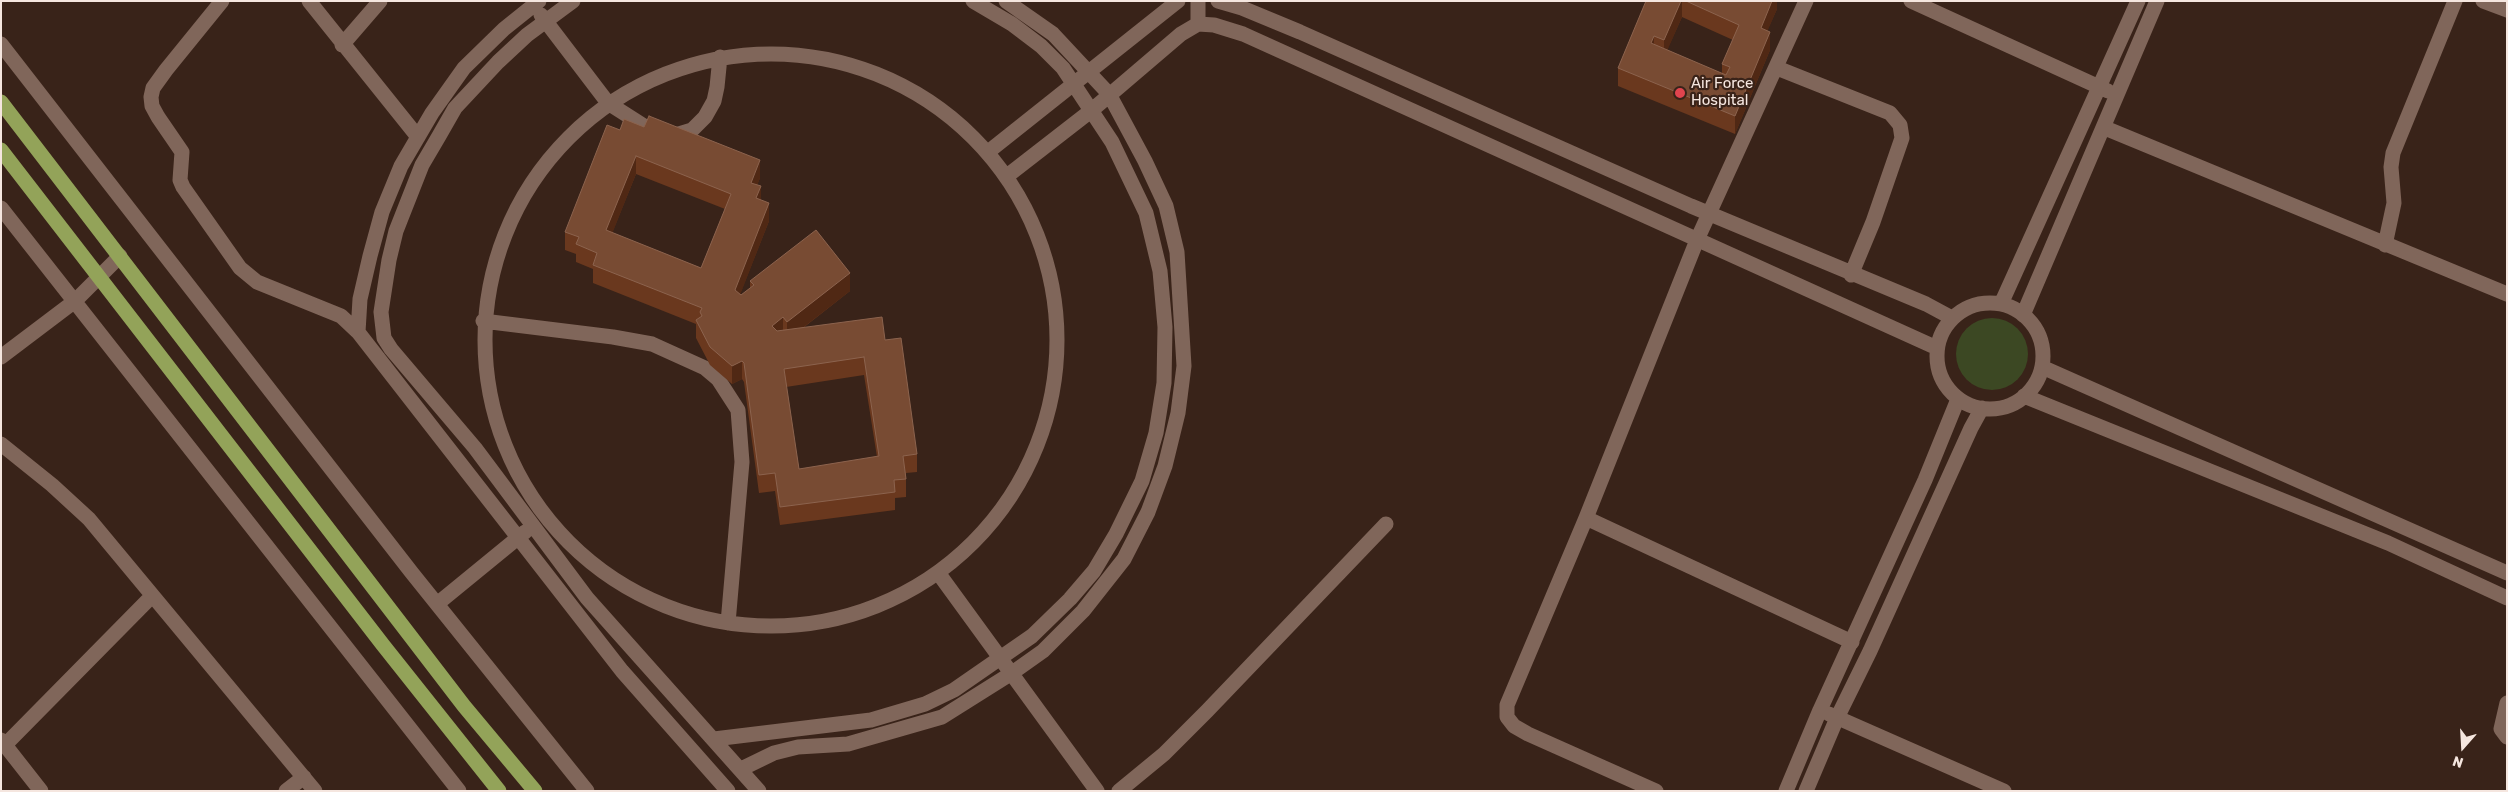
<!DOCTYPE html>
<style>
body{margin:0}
#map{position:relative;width:2508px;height:792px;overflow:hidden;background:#392319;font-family:Rubik,sans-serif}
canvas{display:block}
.frame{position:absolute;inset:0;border:2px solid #f5e6df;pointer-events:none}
.north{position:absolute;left:2438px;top:722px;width:50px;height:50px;-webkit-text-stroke:4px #392319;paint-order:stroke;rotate:199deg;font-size:14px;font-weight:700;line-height:20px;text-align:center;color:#f5e6df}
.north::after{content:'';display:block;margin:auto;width:18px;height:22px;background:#f5e6df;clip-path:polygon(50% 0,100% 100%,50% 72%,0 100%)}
</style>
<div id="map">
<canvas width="2508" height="792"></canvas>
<div class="frame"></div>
<div class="north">N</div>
</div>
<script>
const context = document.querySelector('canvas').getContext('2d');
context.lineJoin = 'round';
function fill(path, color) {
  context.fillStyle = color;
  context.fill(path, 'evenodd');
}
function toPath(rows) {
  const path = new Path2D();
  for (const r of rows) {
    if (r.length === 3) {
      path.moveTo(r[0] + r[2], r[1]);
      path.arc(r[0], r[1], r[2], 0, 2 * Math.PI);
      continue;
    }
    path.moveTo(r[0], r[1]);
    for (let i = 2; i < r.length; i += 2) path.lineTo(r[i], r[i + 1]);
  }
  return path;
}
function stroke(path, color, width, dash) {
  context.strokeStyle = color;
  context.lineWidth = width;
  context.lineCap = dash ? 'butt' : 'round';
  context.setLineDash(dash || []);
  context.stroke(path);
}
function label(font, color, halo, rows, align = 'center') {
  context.font = font + ' Rubik,sans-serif';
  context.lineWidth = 4.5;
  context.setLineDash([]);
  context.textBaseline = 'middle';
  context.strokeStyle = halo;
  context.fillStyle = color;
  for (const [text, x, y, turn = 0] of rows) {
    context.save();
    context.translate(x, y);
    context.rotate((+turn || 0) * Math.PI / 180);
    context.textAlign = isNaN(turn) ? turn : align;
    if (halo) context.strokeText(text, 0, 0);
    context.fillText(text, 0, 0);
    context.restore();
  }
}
fill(toPath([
 [1992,354,36]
]), '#3c4823');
stroke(toPath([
 [222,1,166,70,153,88,151,97,152,106,158,117,182,152,180,180,183,187,240,268,257,282,341,316,358,332,622,671,728,791],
 [309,1,418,137],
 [573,1,527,35,498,62,455,108,439,136,422,165,396,231,389,260,381,312,384,338,391,349,475,448,587,598,759,791],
 [1218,1,1242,8,1300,32,1691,206,1926,304,1952,318],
 [1911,1,2108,91],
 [2483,1,2507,10],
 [541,15,608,103,655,133,669,137,692,130,705,117,714,101,717,87,720,57],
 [1198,24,1198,1],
 [1,44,412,573,587,791],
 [342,45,380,1],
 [771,340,286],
 [1777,68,1890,113,1900,125,1902,138,1873,222,1851,275],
 [2105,128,2507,294],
 [988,152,1178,1],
 [1007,176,1092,110,1181,34,1198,24,1214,25,1243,34,1937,348],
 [1,208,459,791],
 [2385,245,2394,203,2391,167,2393,153,2455,1],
 [1990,356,53],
 [2001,304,2138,1],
 [2023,315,2157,1],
 [483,321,613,337,652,344,705,368,718,379,738,410,742,462,728,623],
 [358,332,360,299,370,256,382,212,401,166,432,113,464,68,504,29,539,1],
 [1,357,75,301,120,256],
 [2042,367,2507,573],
 [2024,396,2388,543,2507,598],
 [1,444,52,485,89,519,315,791],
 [1586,518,1852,642],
 [939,574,1097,791],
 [437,604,525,532],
 [2507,703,2501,729,2507,737],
 [1829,714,2004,791],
 [714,739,871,720,925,704,954,690,1032,636,1070,599,1094,571,1116,534,1142,481,1156,433,1164,383,1165,327,1160,271,1146,213,1112,142,1063,68,1041,46,1012,24,973,1],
 [1,740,41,791],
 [5,745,152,596],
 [741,769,774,753,798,747,848,744,942,717,1012,673,1043,651,1083,611,1124,559,1148,512,1165,466,1178,413,1184,366,1177,252,1166,206,1145,161,1109,94,1053,34,1006,1],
 [286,791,304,777],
 [1119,791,1164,754,1207,711,1386,524],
 [1656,791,1528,734,1514,726,1507,717,1507,705,1586,518,1697,240,1806,1],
 [1786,791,1820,710,1925,480,1958,399],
 [1806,791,1837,718,1870,651,1971,428,1982,408]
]), '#80665a', 15);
stroke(toPath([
 [1,102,464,706,535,791],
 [1,150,383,645,499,791]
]), '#93a359', 15);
fill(toPath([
 [1646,1,1777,1,1777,9,1767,31,1770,50,1735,134,1618,86,1618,68],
 [1682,17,1733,40,1722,64,1722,74,1667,50],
 [644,127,760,178,757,185,761,200,769,221,740,294,741,295,750,288,750,281,850,291,803,328,885,340,917,454,917,472,906,473,906,497,895,498,895,510,780,525,775,491,759,493,744,382,742,379,732,384,710,365,696,338,696,324,593,283,593,269,576,262,576,254,565,250,565,232,620,130],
 [636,174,725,209,701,268,612,233],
 [864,375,877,457,799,469,786,387]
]), '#6a381e');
fill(toPath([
 [1681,1,1682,1,1682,17,1664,58,1664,40],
 [1772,1,1777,1,1777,9,1761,46,1761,28],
 [1770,32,1770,50,1735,134,1735,116],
 [1654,36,1654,54,1651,43],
 [636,156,636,174,606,249,606,230],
 [760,160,760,178,751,201,751,183],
 [761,186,761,204,756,198],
 [769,203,769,221,735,308,735,290],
 [850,273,850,291,787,340,787,322],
 [783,317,783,335,772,344,772,326],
 [742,361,742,379,732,384,732,366]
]), '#502814');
const building = toPath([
 [1646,1,1681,1,1664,40,1654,36,1651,43,1726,75,1730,67,1722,64,1739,25,1686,1,1772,1,1761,28,1770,32,1735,116,1618,68,1646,1],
 [649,116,760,160,751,183,761,186,756,198,769,203,735,290,741,295,754,285,750,281,816,230,850,273,787,322,783,317,772,326,777,331,882,317,885,340,901,338,917,454,903,456,906,479,894,480,895,492,780,507,775,473,759,475,744,363,742,361,732,366,710,347,696,320,702,316,700,312,702,308,593,265,597,253,576,244,579,237,565,232,607,125,620,130,624,119,644,127,649,116],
 [636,156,731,194,701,268,606,230,636,156],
 [864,357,879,456,799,469,784,369,864,357]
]);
fill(building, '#784b33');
stroke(building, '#8c634e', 1);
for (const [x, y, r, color] of [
 [1680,93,6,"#e0444e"]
]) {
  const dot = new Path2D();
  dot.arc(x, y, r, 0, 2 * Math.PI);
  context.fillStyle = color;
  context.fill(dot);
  stroke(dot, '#392319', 2);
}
label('15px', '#f5e6df', '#392319', [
 ["Air Force",1691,84],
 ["Hospital",1691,101]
], 'left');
</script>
